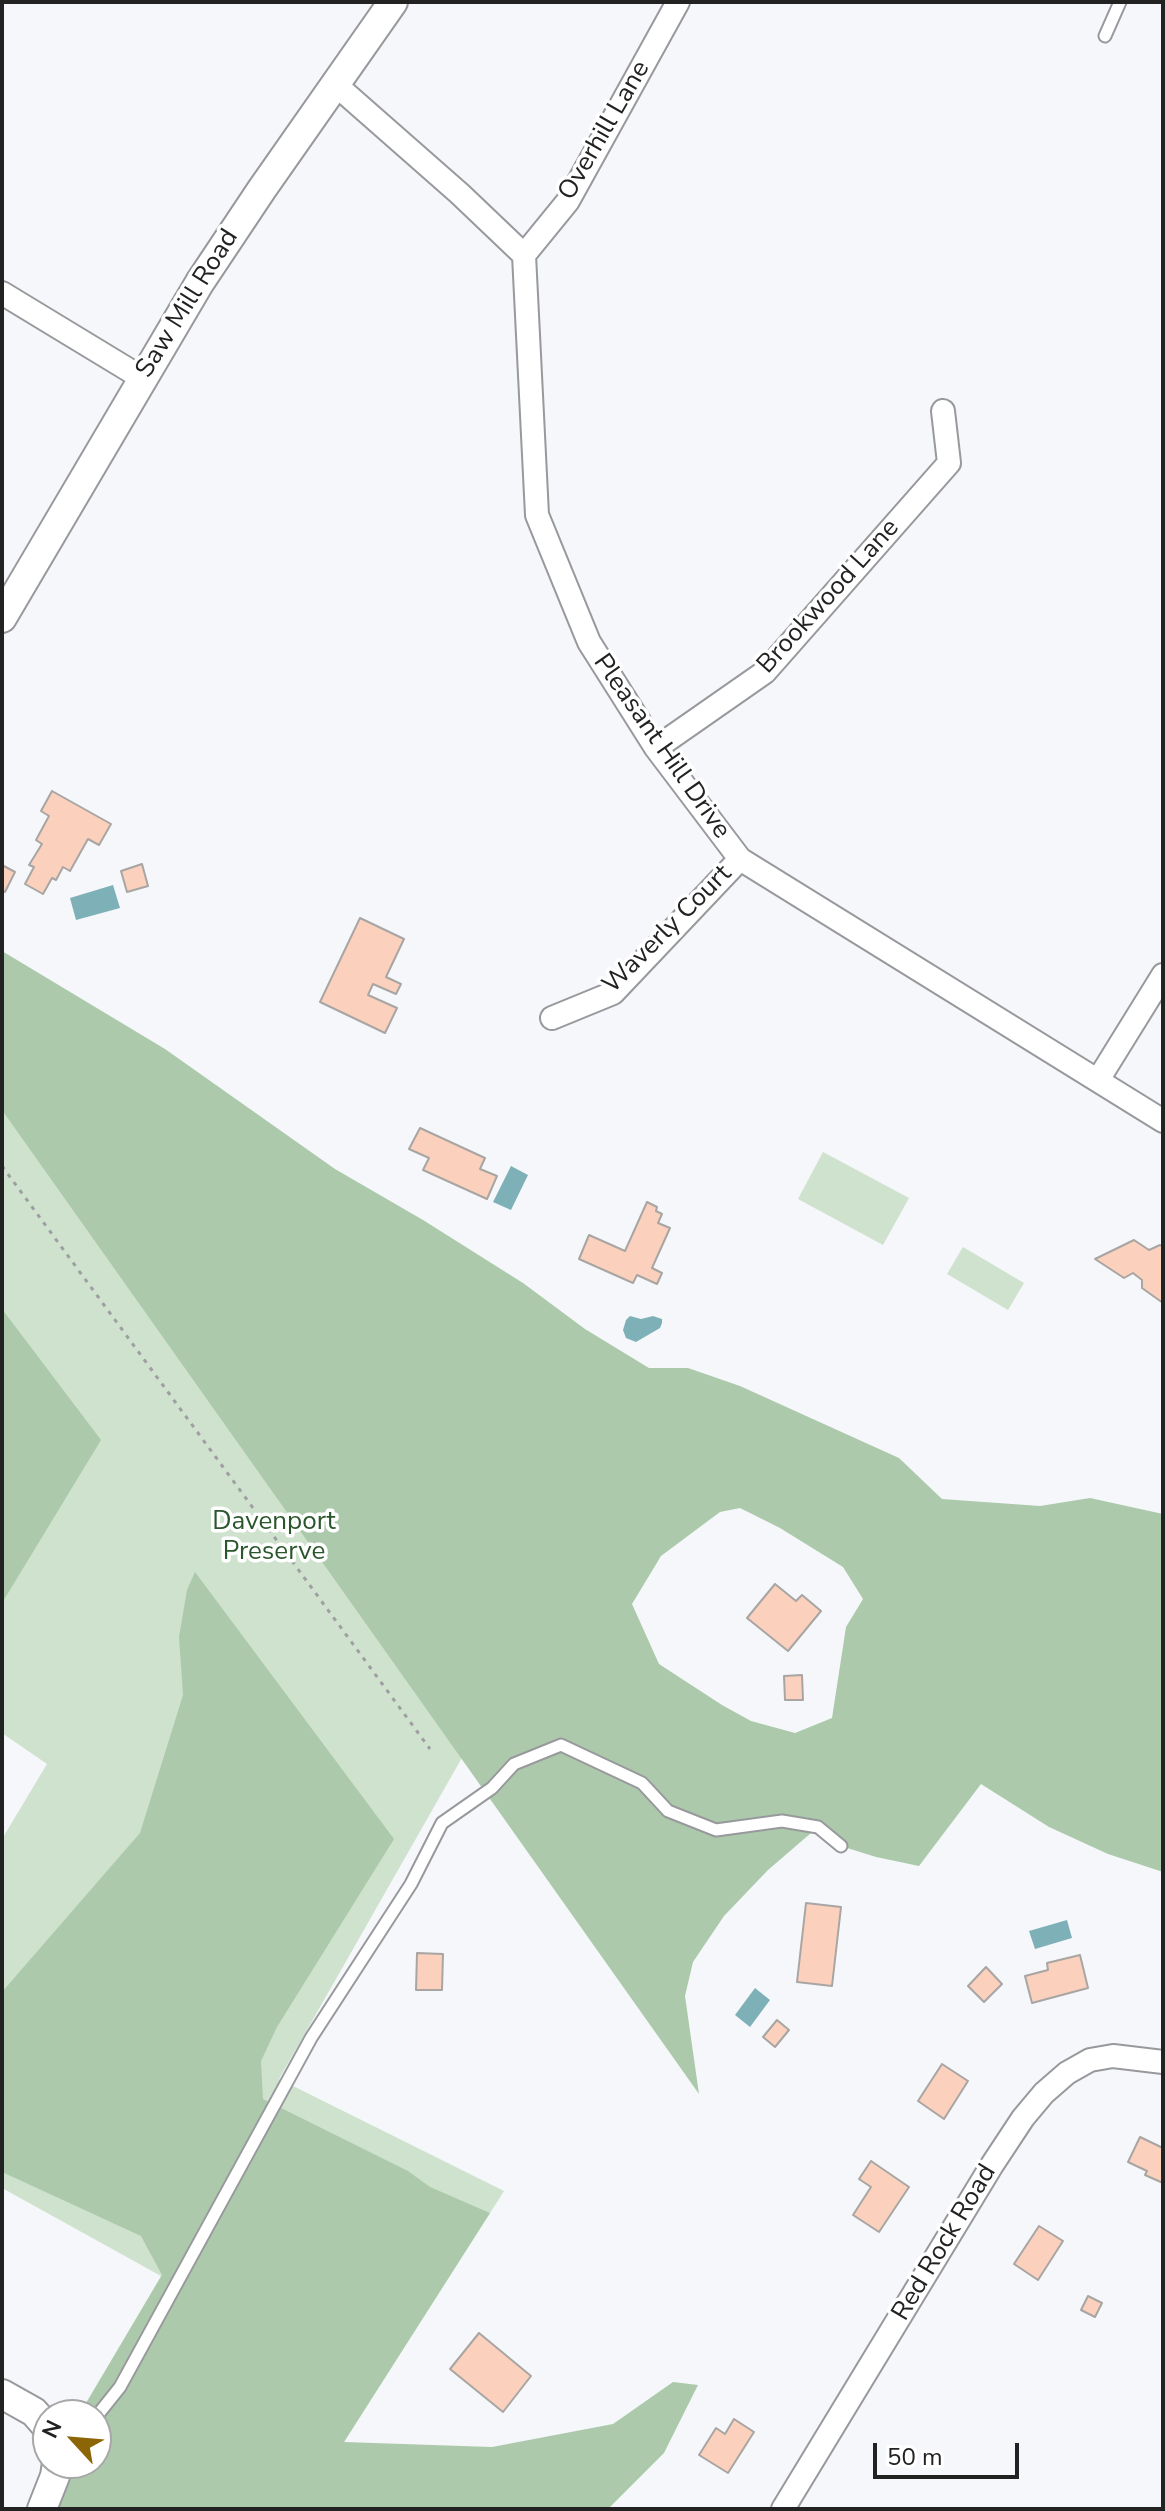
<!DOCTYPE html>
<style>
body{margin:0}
#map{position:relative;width:1165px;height:2511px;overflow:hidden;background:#f5f7fa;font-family:"Nunito Sans",sans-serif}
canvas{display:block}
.frame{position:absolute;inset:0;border:4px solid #222223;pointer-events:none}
.north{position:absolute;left:32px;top:2399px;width:80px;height:80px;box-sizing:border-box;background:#fff;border:2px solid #a7a7a7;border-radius:50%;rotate:296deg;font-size:22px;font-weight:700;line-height:32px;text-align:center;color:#222223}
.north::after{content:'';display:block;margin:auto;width:28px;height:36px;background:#8c6507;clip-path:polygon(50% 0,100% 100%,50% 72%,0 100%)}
.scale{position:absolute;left:873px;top:2443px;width:146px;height:36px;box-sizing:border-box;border:4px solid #222223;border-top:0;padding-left:10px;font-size:24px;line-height:28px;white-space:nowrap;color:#222223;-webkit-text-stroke:6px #fff;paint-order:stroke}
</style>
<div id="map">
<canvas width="1165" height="2511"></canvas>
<div class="frame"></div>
<div class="north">N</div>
<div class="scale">50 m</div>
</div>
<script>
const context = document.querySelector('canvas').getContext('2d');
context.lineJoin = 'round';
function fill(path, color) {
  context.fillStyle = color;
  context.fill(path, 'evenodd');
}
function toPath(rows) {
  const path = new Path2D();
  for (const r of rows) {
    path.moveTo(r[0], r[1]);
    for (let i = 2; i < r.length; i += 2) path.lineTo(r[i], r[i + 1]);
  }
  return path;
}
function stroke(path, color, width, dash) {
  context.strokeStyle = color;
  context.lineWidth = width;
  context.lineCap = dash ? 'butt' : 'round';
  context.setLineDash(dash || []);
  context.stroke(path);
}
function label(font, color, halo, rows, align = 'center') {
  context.font = font + ' "Nunito Sans",sans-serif';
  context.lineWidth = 7;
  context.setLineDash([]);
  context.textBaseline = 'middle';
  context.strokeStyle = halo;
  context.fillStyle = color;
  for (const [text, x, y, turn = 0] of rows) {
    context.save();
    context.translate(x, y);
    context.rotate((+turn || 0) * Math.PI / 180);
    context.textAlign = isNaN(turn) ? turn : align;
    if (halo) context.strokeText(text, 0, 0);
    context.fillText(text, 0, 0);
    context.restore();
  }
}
fill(toPath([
 [2,1001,631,1461,279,2079,504,2191,344,2442,464,2509,57,2509,67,2487,70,2463,96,2463,96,2415,79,2415,161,2276,2,2188,2,1839,47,1764,2,1733],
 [823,1152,909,1198,883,1245,798,1199],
 [963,1247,1024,1283,1008,1310,947,1274]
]), '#cee2cd');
fill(toPath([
 [2,951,165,1049,335,1169,423,1220,523,1283,585,1329,649,1368,688,1368,740,1386,899,1458,942,1499,1040,1506,1090,1498,1163,1514,1163,1872,1108,1854,1049,1827,981,1784,919,1866,876,1857,841,1846,818,1827,768,1870,724,1916,693,1962,685,1996,699,2094,2,1110],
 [740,1508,780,1528,843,1567,863,1599,846,1627,832,1718,795,1733,751,1721,722,1705,659,1664,632,1604,661,1556,720,1512],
 [2,1309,101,1440,2,1603],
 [195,1572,394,1839,277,2027,261,2061,263,2099,408,2171,430,2187,490,2213,344,2442,492,2447,613,2424,673,2382,698,2385,664,2453,608,2509,58,2509,67,2487,70,2463,96,2463,96,2415,79,2415,162,2275,141,2236,2,2172,2,1992,140,1833,183,1695,179,1637,187,1590]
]), '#accaab');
fill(toPath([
 [113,885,120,908,76,920,70,898],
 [511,1166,528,1175,511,1210,493,1202],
 [630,1316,641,1319,653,1316,662,1319,662,1323,660,1328,636,1342,626,1338,623,1330,626,1320],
 [1067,1920,1072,1938,1035,1949,1029,1931],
 [755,1988,770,2000,750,2027,735,2015]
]), '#7eb0b8');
const building = toPath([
 [52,791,111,824,99,845,88,839,70,871,63,867,56,880,52,878,43,894,25,884,34,867,29,865,42,844,36,840,49,816,41,811,52,791],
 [142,864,148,886,127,892,121,871,142,864],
 [2,865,15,872,5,892,2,890,2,865],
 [360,918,404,939,386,977,401,984,396,994,373,984,368,995,397,1008,385,1033,320,1002,360,918],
 [420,1128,485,1158,480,1169,497,1176,487,1199,423,1170,429,1158,409,1149,420,1128],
 [647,1202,657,1207,656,1211,662,1214,658,1223,670,1228,652,1268,662,1273,657,1284,637,1275,633,1283,579,1259,589,1235,625,1251,647,1202],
 [1134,1240,1149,1250,1160,1245,1163,1247,1163,1303,1142,1288,1142,1280,1133,1273,1124,1278,1095,1259,1134,1240],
 [775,1584,796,1601,802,1595,821,1611,788,1651,747,1618,775,1584],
 [802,1675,803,1700,785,1700,784,1676,802,1675],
 [806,1903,841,1907,832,1986,797,1982,806,1903],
 [417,1953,443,1954,442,1990,416,1990,417,1953],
 [1080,1955,1088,1988,1032,2003,1025,1976,1048,1970,1047,1963,1080,1955],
 [986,1967,1002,1984,984,2002,968,1986,986,1967],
 [777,2020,789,2030,775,2047,763,2037,777,2020],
 [942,2064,968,2081,944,2119,918,2101,942,2064],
 [1140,2137,1163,2148,1163,2183,1145,2175,1147,2171,1128,2162,1140,2137],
 [871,2161,909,2187,879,2232,853,2215,871,2187,859,2179,871,2161],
 [1039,2226,1063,2241,1038,2280,1014,2264,1039,2226],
 [1088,2296,1102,2303,1095,2317,1081,2310,1088,2296],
 [479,2333,531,2376,503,2412,450,2369,479,2333],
 [734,2419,754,2432,728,2473,699,2455,716,2428,725,2434,734,2419]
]);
fill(building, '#fbd1be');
stroke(building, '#a8a5a3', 2);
const service = toPath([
 [1105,36,1120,2],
 [96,2417,120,2387,311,2038,411,1884,442,1823,492,1788,514,1764,561,1745,642,1783,668,1811,716,1830,782,1821,818,1827,841,1846]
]);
const minor = toPath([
 [336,85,460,194,524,255,537,515,589,642,656,748,740,859,1163,1121],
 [524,255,568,201,678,2],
 [2,293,142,378],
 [656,748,765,672,949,463,943,411],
 [552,1018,613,993,740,859],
 [1098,1080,1163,975],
 [783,2509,992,2165,1023,2118,1044,2093,1067,2073,1090,2060,1113,2056,1163,2062]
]);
const tertiary = toPath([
 [2,618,200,282,262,189,393,2],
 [2,2394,34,2412,48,2428],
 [42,2509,55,2476,57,2463]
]);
stroke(service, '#98999c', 15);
stroke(minor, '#98999c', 26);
stroke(tertiary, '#98999c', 32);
stroke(toPath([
 [2,1166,430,1749]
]), '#9e9fa1', 3, [4, 6]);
stroke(service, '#fff', 11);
stroke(minor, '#fff', 22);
stroke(tertiary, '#fff', 28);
label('26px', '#222223', '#fff', [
 ["Overhill Lane",605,131,-60],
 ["Saw Mill Road",188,304,-58],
 ["Brookwood Lane",829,597,-48],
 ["Pleasant Hill Drive",661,747,55],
 ["Waverly Court",668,930,-45],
 ["Red Rock Road",945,2243,-59]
]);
label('26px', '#2a562b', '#fff', [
 ["Davenport",274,1523],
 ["Preserve",274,1553]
]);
</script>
